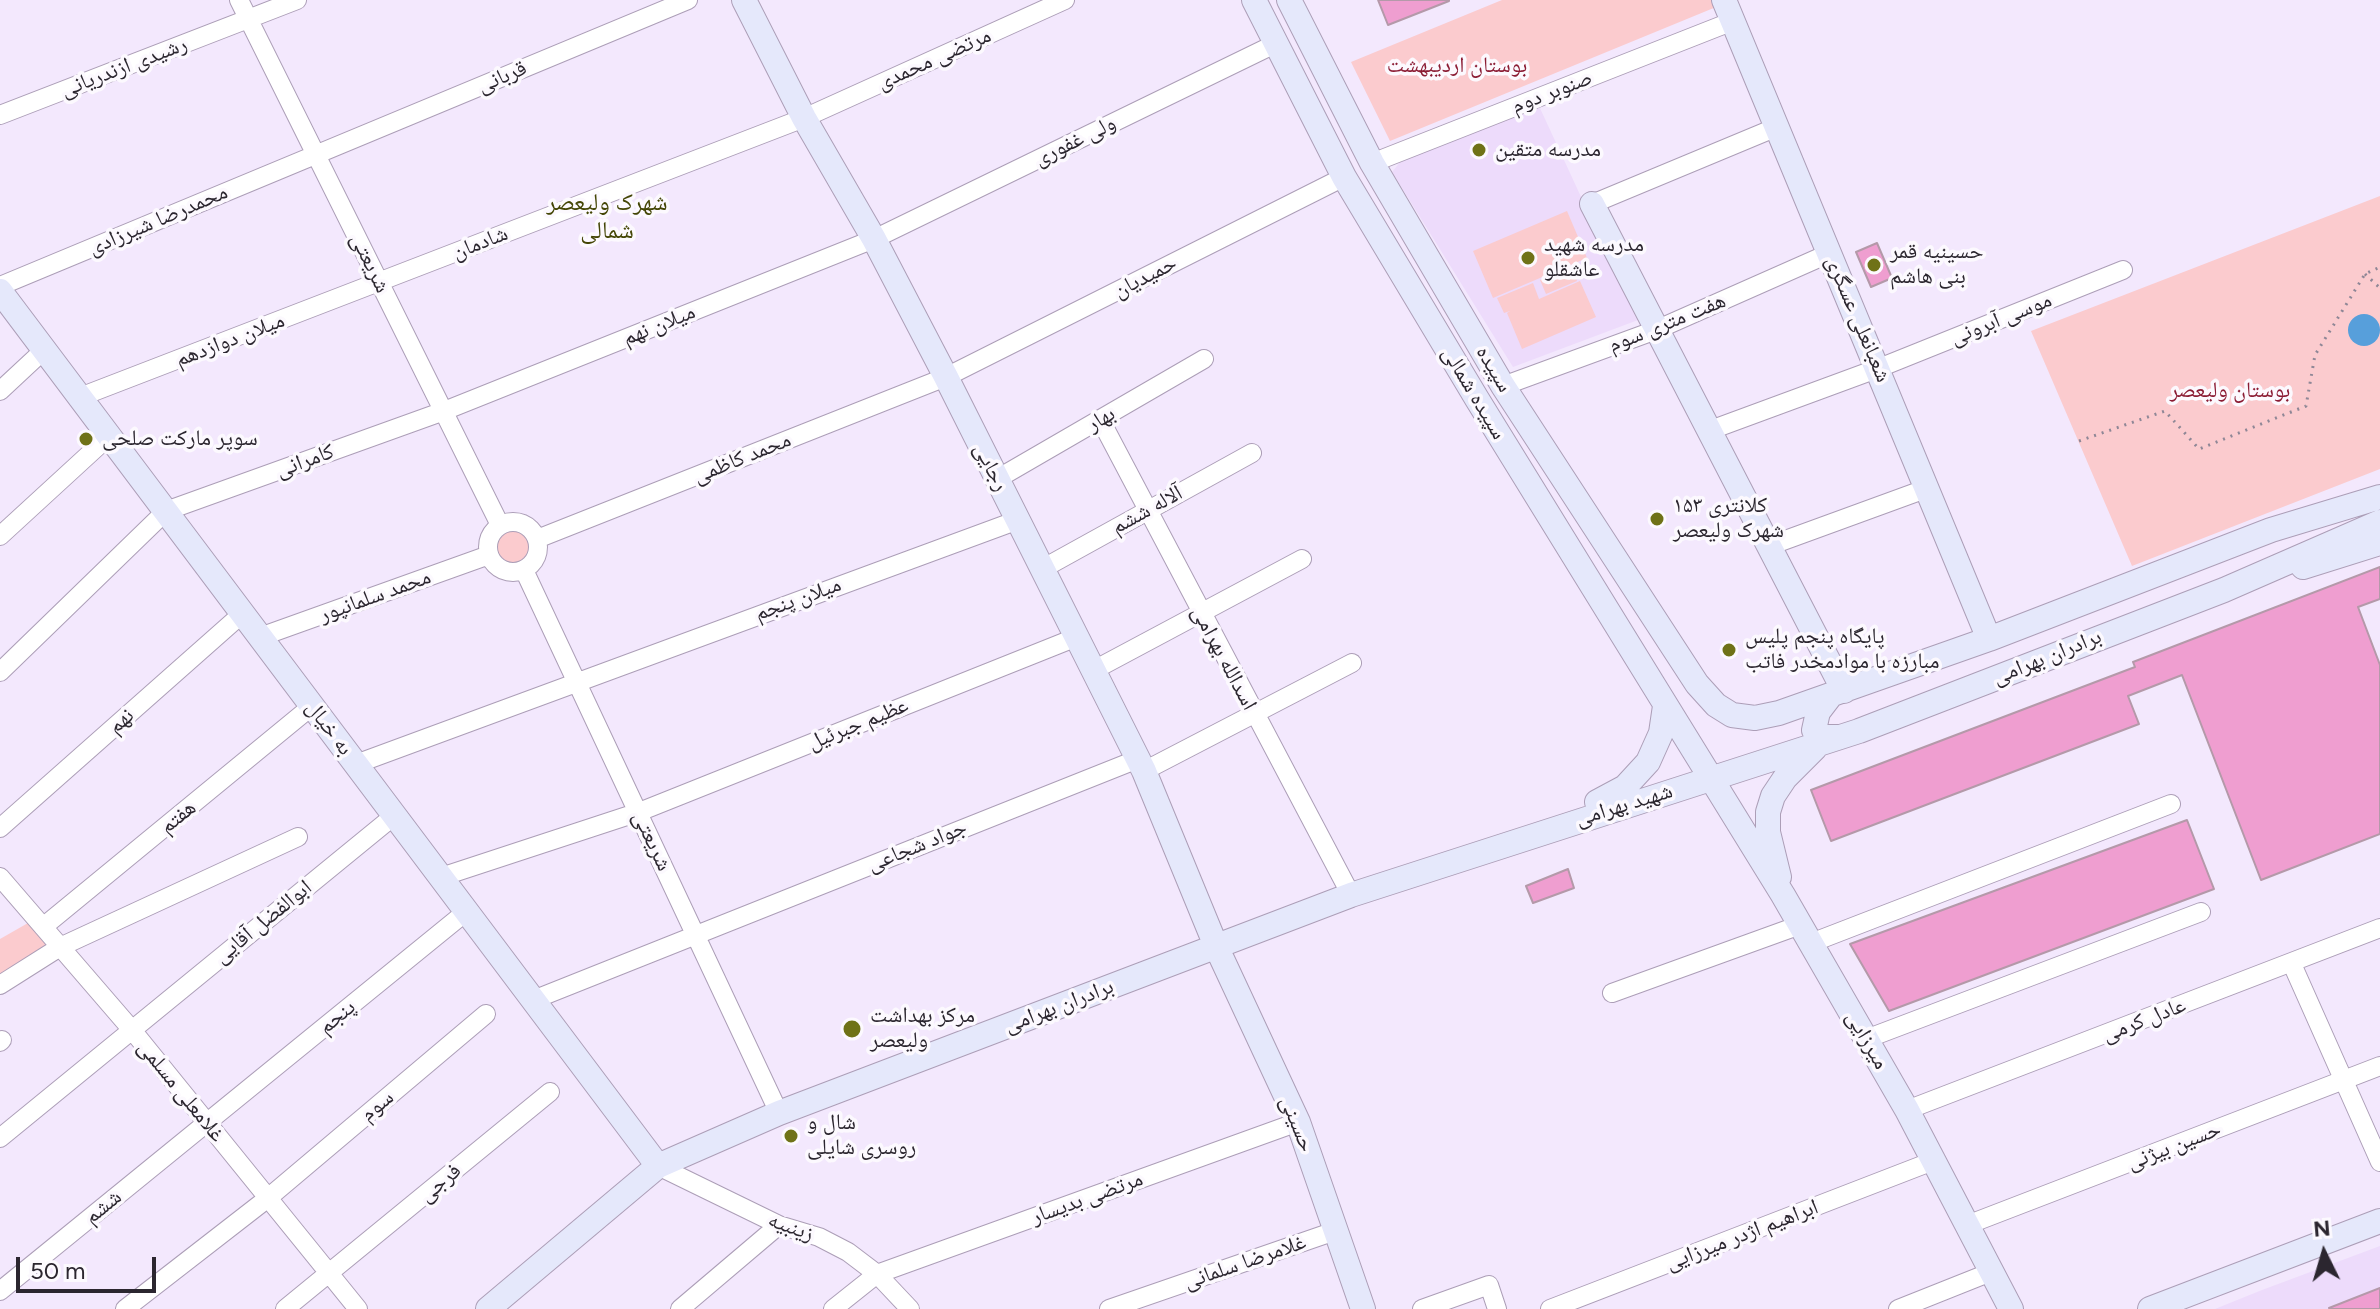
<!DOCTYPE html>
<meta charset="utf-8">
<style>
body{margin:0}
#map{position:relative;width:2380px;height:1309px;overflow:hidden;background:#f3e8fd;font-family:Figtree,sans-serif}
canvas{display:block}
.north{position:absolute;left:2284px;top:1213px;width:80px;height:80px;-webkit-text-stroke:6px #fcf9fe;paint-order:stroke;rotate:355deg;font-size:22px;font-weight:700;line-height:32px;text-align:center;color:#2b262f}
.north::after{content:'';display:block;margin:auto;width:28px;height:36px;background:#2b262f;clip-path:polygon(50% 0,100% 100%,50% 72%,0 100%)}
.scale{position:absolute;left:16px;top:1257px;width:140px;height:36px;box-sizing:border-box;border:4px solid #2b262f;border-top:0;padding-left:10px;font-size:24px;line-height:28px;white-space:nowrap;color:#2b262f;-webkit-text-stroke:6px #fcf9fe;paint-order:stroke}
</style>
<div id="map">
<canvas width="2380" height="1309"></canvas>
<div class="north">N</div>
<div class="scale">50 m</div>
</div>
<script>
const context = document.querySelector('canvas').getContext('2d');
context.lineJoin = 'round';
function fill(path, color) {
  context.fillStyle = color;
  context.fill(path, 'evenodd');
}
function toPath(rows) {
  const path = new Path2D();
  for (const r of rows) {
    if (r.length === 3) {
      path.moveTo(r[0] + r[2], r[1]);
      path.arc(r[0], r[1], r[2], 0, 2 * Math.PI);
      continue;
    }
    path.moveTo(r[0], r[1]);
    for (let i = 2; i < r.length; i += 2) path.lineTo(r[i], r[i + 1]);
  }
  return path;
}
function stroke(path, color, width, dash) {
  context.strokeStyle = color;
  context.lineWidth = width;
  context.lineCap = dash ? 'butt' : 'round';
  context.setLineDash(dash || []);
  context.stroke(path);
}
function label(font, color, halo, rows, align = 'center') {
  context.font = font + ' Figtree,"Noto Naskh Arabic",sans-serif';
  context.lineWidth = 7;
  context.setLineDash([]);
  context.textBaseline = 'middle';
  context.strokeStyle = halo;
  context.fillStyle = color;
  for (const [text, x, y, turn = 0] of rows) {
    context.save();
    context.translate(x, y);
    context.rotate((+turn || 0) * Math.PI / 180);
    context.textAlign = isNaN(turn) ? turn : align;
    if (halo) context.strokeText(text, 0, 0);
    context.fillText(text, 0, 0);
    context.restore();
  }
}
fill(toPath([
 [1539,106,1638,320,1513,367,1392,172,1401,161],
 [2380,1246,2380,1309,2215,1309,2262,1290]
]), '#eddbfb');
fill(toPath([
 [1502,0,1719,0,1721,5,1390,141,1351,62],
 [2380,196,2380,469,2132,566,2031,331],
 [1567,211,1587,258,1493,298,1473,251],
 [1572,267,1577,281,1546,294,1540,280],
 [1580,281,1596,317,1522,349,1507,313,1510,311,1504,313,1497,298,1533,283,1539,299],
 [514,547,22],
 [35,919,56,941,0,974,0,939]
]), '#fbcbce');
fill(toPath([
 [2364,330,16]
]), '#579fdb');
const building = toPath([
 [1378,0,1449,0,1449,1,1388,25,1378,0],
 [1877,243,1892,278,1871,287,1856,252,1877,243],
 [2380,567,2380,599,2358,607,2380,665,2380,834,2261,880,2182,675,2128,696,2139,724,1831,841,1811,790,2135,667,2133,662,2380,567],
 [2187,820,2214,889,1889,1011,1850,944,2187,820],
 [1568,869,1574,888,1533,903,1526,886,1568,869],
 [2380,1288,2380,1309,2330,1309,2329,1308,2380,1288]
]);
fill(building, '#ef9ed0');
stroke(building, '#b499a9', 2);
const street = toPath([
 [239,0,500,525],
 [0,115,297,0],
 [1372,163,1733,21],
 [1592,204,1777,127],
 [0,286,688,0],
 [1503,386,1656,330,1830,253],
 [0,391,44,350],
 [80,397,804,118,1065,0],
 [1100,419,1351,895],
 [1708,431,1879,368,2123,270],
 [997,479,1204,359],
 [513,547,25],
 [0,536,109,436],
 [537,539,946,377,1344,177],
 [1769,546,1928,488],
 [1042,569,1252,453],
 [524,570,779,1113],
 [260,637,489,555],
 [1094,670,1302,559],
 [0,672,166,511,444,411,874,239,1277,43],
 [356,764,1018,520],
 [1144,771,1352,663],
 [0,828,243,613],
 [0,877,132,1030,358,1309],
 [441,877,639,812,1077,637],
 [43,927,312,706],
 [1811,943,2171,804],
 [2292,964,2380,1162],
 [0,985,60,947,298,837],
 [1612,993,1800,925],
 [533,1000,1138,759],
 [1866,1039,2201,912],
 [0,1042,2,1040],
 [1907,1110,2380,928],
 [0,1138,395,815],
 [658,1166,779,1225,819,1237,848,1252,877,1274,910,1309],
 [1967,1225,2380,1066],
 [0,1291,467,911],
 [125,1309,268,1198,486,1014],
 [285,1309,550,1092],
 [680,1309,779,1225],
 [833,1309,877,1274,1298,1122],
 [1109,1309,1335,1231],
 [1422,1309,1489,1285,1497,1309],
 [1550,1309,1933,1161],
 [1898,1309,1991,1272]
]);
const secondary = toPath([
 [744,0,804,118,874,239,946,377,1144,771,1216,946,1298,1122,1363,1309],
 [1254,0,1344,177,1477,399,1783,895,1907,1110,2011,1309],
 [1289,0,1372,163,1503,386,1697,684,1716,705,1732,715,1755,718,1779,713,1989,639,2271,530,2380,497],
 [1724,0,1989,639],
 [1592,204,1844,691],
 [0,291,658,1166],
 [2303,567,2380,543],
 [1831,695,1818,712,1814,730,1821,737,1840,737],
 [1597,802,1625,787,1648,762,1661,733,1665,706],
 [1779,877,1768,832,1768,812,1773,796,1785,778,1815,748],
 [488,1309,658,1166,779,1113,1351,895,1859,731,2224,590,2380,522],
 [2150,1309,2380,1221]
]);
stroke(street, '#ac9eb7', 20);
stroke(secondary, '#ac9eb7', 26);
stroke(toPath([
 [2365,274,2380,288],
 [2079,441,2165,411,2199,449,2306,406,2315,355,2365,274,2380,267]
]), '#8f8796', 3, [2, 6]);
stroke(street, '#fff', 18);
stroke(secondary, '#e5e8fb', 24);
for (const [x, y, r, color] of [
 [1479,150,8,"#6f7217"],
 [1528,258,8,"#6f7217"],
 [1874,265,8,"#6f7217"],
 [86,439,8,"#6f7217"],
 [1657,519,8,"#6f7217"],
 [1729,650,8,"#6f7217"],
 [852,1029,10,"#6f7217"],
 [791,1136,8,"#6f7217"]
]) {
  const dot = new Path2D();
  dot.arc(x, y, r, 0, 2 * Math.PI);
  context.fillStyle = color;
  context.fill(dot);
  stroke(dot, '#fcf9fe', 3);
}
label('22px', '#2b262f', '#fcf9fe', [
 ["مرتضی محمدی",934,59,-24],
 ["رشیدی ازندریانی",124,67,-21],
 ["قربانی",502,77,-23],
 ["صنوبر دوم",1552,92,-21],
 ["ولی غفوری",1075,141,-26],
 ["محمدرضا شیرزادی",158,220,-23],
 ["شادمان",480,243,-21],
 ["شریعتی",370,263,64],
 ["حمیدیان",1145,277,-27],
 ["شعبانعلی عسگری",1858,319,67],
 ["موسی آبرونی",2001,319,-22],
 ["هفت متری سوم",1667,323,-22],
 ["میلان نهم",659,325,-22],
 ["میلان دوازدهم",230,340,-21],
 ["سپیده",1494,369,59],
 ["سپیده شمالی",1474,393,59],
 ["بهار",1101,419,-30],
 ["محمد کاظمی",742,458,-22],
 ["کامرانی",305,461,-20],
 ["رجایی",991,467,63],
 ["آلاله ششم",1147,510,-29],
 ["محمد سلمانپور",375,596,-20],
 ["میلان پنجم",798,599,-20],
 ["برادران بهرامی",2047,657,-22],
 ["اسدالله بهرامی",1224,658,62],
 ["نهم",121,721,-41],
 ["عظیم جبرئیل",858,724,-22],
 ["به خیال",329,728,53],
 ["شهید بهرامی",1624,805,-17],
 ["هفتم",178,817,-39],
 ["شریعتی",652,841,65],
 ["جواد شجاعی",917,846,-22],
 ["ابوالفضل آقایی",263,922,-39],
 ["برادران بهرامی",1059,1006,-21],
 ["پنجم",337,1017,-39],
 ["عادل کرمی",2144,1020,-21],
 ["میرزایی",1867,1040,60],
 ["غلامعلی مسلمی",181,1091,51],
 ["سوم",377,1106,-40],
 ["حسینی",1297,1124,68],
 ["حسین بیژنی",2174,1146,-21],
 ["فرجی",440,1183,-40],
 ["مرتضی بدیسار",1087,1198,-20],
 ["ششم",103,1207,-39],
 ["زینبیه",791,1227,20],
 ["ابراهیم اژدر میرزایی",1742,1235,-21],
 ["غلامرضا سلمانی",1245,1262,-19]
]);
label('22px', '#8b1c34', '#fcf9fe', [
 ["بوستان اردیبهشت",1457,66],
 ["بوستان ولیعصر",2230,391]
]);
label('22px', '#2b262f', '#fcf9fe', [
 ["مدرسه متقین",1495,150],
 ["مدرسه شهید",1544,245],
 ["عاشقلو",1544,270],
 ["حسینیه قمر",1890,252],
 ["بنی هاشم",1890,277],
 ["سوپر مارکت صلحی",102,439],
 ["کلانتری ۱۵۳",1673,506],
 ["شهرک ولیعصر",1673,531],
 ["پایگاه پنجم پلیس",1745,637],
 ["مبارزه با موادمخدر فاتب",1745,662],
 ["مرکز بهداشت",870,1016],
 ["ولیعصر",870,1041],
 ["شال و",807,1123],
 ["روسری شایلی",807,1148]
], 'left');
label('24px', '#444606', '#fcf9fe', [
 ["شهرک ولیعصر",607,203],
 ["شمالی",607,231]
]);
</script>
